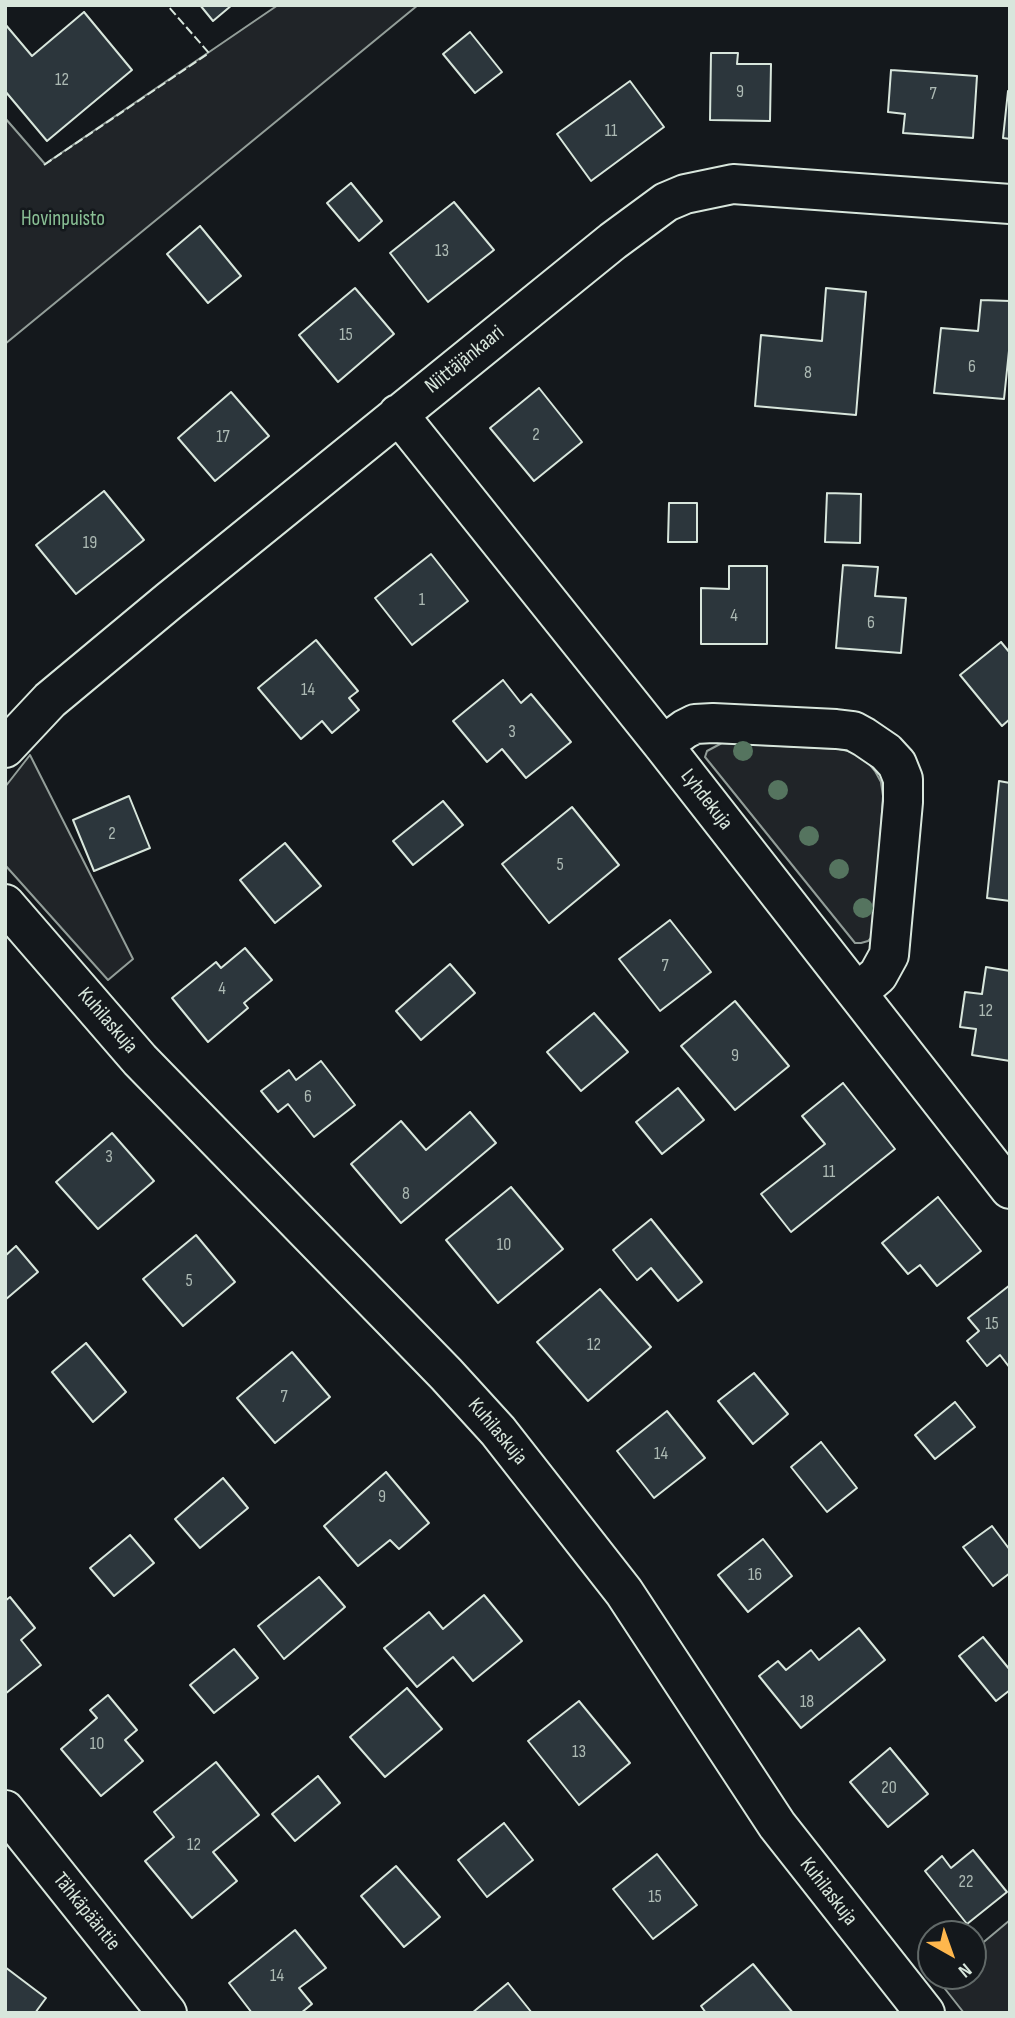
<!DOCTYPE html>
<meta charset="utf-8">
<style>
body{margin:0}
#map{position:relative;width:1015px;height:2018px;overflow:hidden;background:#14181c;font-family:"Sofia Sans Condensed",sans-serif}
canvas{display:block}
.frame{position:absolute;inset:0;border:7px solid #d8e6dc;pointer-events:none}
.north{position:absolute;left:917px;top:1920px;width:70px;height:70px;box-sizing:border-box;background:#14181c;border:2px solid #626a69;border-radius:50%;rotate:140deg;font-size:19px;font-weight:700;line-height:28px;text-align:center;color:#d8e6dc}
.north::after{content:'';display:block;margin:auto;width:24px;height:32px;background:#ffb74d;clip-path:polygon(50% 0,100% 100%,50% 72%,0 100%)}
</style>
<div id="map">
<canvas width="1015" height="2018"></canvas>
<div class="frame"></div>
<div class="north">N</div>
</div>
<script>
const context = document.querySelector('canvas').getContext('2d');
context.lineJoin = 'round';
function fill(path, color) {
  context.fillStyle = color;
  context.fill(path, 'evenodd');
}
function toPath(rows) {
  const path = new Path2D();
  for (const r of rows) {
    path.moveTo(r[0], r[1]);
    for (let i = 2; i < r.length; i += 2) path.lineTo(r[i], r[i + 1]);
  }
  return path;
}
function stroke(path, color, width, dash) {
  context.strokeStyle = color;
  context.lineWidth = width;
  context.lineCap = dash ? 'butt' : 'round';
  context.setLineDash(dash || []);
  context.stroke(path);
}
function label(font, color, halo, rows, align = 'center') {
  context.font = font + ' "Sofia Sans Condensed",sans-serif';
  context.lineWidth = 5;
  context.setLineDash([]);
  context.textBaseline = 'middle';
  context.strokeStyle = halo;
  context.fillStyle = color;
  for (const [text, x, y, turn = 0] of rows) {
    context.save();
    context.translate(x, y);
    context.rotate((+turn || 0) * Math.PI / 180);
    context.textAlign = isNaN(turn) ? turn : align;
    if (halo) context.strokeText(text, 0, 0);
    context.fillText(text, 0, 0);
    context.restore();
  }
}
const green = toPath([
 [278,5,418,5,5,344,5,118,45,164,278,5],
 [722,743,839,749,852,752,866,760,875,771,881,782,883,796,874,935,868,941,861,943,855,943,705,757,707,751,722,743],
 [30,755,133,959,108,980,5,865,5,787,30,755],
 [1010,1920,1010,2013,964,2013,938,1980,943,1976,973,1976,973,1951,1010,1920]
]);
fill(green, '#202428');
stroke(green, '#939e99', 2);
const building = toPath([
 [200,5,232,5,213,21,200,5],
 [84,12,132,70,47,141,5,91,5,24,32,56,84,12],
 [470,32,502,72,475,93,443,54,470,32],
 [711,53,738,53,737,64,771,64,770,121,710,120,711,53],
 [891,70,977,76,973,138,903,133,905,114,888,112,891,70],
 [630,81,664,127,591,181,557,134,630,81],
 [1008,91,1010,91,1010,139,1003,138,1008,91],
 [351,183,382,221,359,241,327,203,351,183],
 [454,202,494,250,428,302,390,253,454,202],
 [200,226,241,276,208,303,167,254,200,226],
 [355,288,394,334,338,382,299,335,355,288],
 [826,288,866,292,856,415,755,406,761,335,822,341,826,288],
 [981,300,1010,301,1010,341,1004,399,934,393,941,328,978,331,981,300],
 [539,388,582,442,534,481,490,428,539,388],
 [231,392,269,436,215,481,178,438,231,392],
 [104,491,144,540,76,594,36,545,104,491],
 [827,493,861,494,860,543,825,542,827,493],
 [669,503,697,503,697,542,668,542,669,503],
 [431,554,468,601,412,645,375,598,431,554],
 [843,565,878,567,875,596,906,598,901,653,836,648,843,565],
 [729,566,767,566,767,644,701,644,701,588,729,589,729,566],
 [316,640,358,691,349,698,359,710,332,733,322,721,301,739,258,688,316,640],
 [1001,642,1010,653,1010,719,1002,726,960,675,1001,642],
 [503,680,521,703,531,694,571,742,526,778,502,749,487,762,453,721,503,680],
 [999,781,1010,783,1010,901,987,898,999,781],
 [129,796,150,848,94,871,73,820,129,796],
 [443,801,463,825,413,865,393,841,443,801],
 [572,807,619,865,549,923,502,864,572,807],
 [285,843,321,886,275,923,240,880,285,843],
 [670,920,711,972,660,1011,619,959,670,920],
 [245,948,272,980,244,1003,248,1008,208,1042,172,998,216,962,221,968,245,948],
 [450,964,475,993,421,1040,396,1011,450,964],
 [986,967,1010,971,1010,1061,972,1055,976,1029,960,1027,965,992,982,994,986,967],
 [735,1001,789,1066,735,1110,681,1046,735,1001],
 [594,1013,628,1052,581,1091,547,1052,594,1013],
 [321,1061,355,1105,314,1137,288,1104,278,1112,261,1091,289,1070,296,1080,321,1061],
 [843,1083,895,1149,791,1232,761,1194,825,1144,802,1116,843,1083],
 [678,1088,704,1120,662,1154,636,1122,678,1088],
 [470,1112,496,1143,401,1223,351,1164,401,1121,426,1150,470,1112],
 [112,1133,154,1181,98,1229,56,1182,112,1133],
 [511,1187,563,1249,498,1303,446,1240,511,1187],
 [938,1197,981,1251,937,1286,920,1265,908,1274,882,1243,938,1197],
 [651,1219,702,1282,678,1301,651,1268,637,1280,613,1250,651,1219],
 [196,1235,235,1282,183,1326,143,1279,196,1235],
 [16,1246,38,1272,5,1300,5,1256,16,1246],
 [1010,1285,1010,1368,1000,1355,987,1366,967,1341,979,1331,968,1318,1010,1285],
 [600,1289,651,1347,588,1401,537,1342,600,1289],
 [86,1343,126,1392,93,1422,52,1372,86,1343],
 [292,1352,330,1397,275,1443,237,1398,292,1352],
 [754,1373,788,1414,753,1444,718,1401,754,1373],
 [955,1402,975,1427,935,1459,915,1435,955,1402],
 [667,1411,705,1458,654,1498,617,1451,667,1411],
 [821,1442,857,1488,827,1512,791,1467,821,1442],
 [386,1472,429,1523,399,1549,390,1540,358,1566,324,1526,386,1472],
 [223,1478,248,1508,200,1548,175,1519,223,1478],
 [992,1526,1010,1550,1010,1573,993,1586,963,1547,992,1526],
 [130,1535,154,1563,114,1596,90,1568,130,1535],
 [763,1539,792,1576,748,1612,718,1575,763,1539],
 [319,1577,345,1607,284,1659,258,1626,319,1577],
 [484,1595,522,1641,473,1681,453,1657,417,1687,384,1648,429,1612,443,1629,484,1595],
 [10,1597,35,1628,21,1640,41,1665,5,1694,5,1601,10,1597],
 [859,1628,885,1660,801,1728,759,1676,778,1661,786,1670,811,1650,819,1660,859,1628],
 [983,1637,1010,1670,1010,1690,996,1701,959,1656,983,1637],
 [234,1649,258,1678,214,1713,190,1685,234,1649],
 [407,1688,442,1729,385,1777,350,1737,407,1688],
 [108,1695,137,1730,125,1740,143,1761,101,1796,61,1749,97,1718,90,1710,108,1695],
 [579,1701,630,1763,579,1805,528,1741,579,1701],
 [890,1748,928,1794,888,1827,850,1782,890,1748],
 [216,1762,259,1815,213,1852,237,1881,192,1918,145,1861,174,1837,154,1812,216,1762],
 [318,1776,340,1803,295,1841,272,1814,318,1776],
 [504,1823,533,1860,487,1897,458,1860,504,1823],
 [973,1850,1007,1892,967,1924,925,1871,942,1856,951,1868,973,1850],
 [657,1854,697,1905,653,1939,613,1889,657,1854],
 [396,1866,440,1917,404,1947,361,1896,396,1866],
 [295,1930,326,1968,299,1988,312,2004,301,2013,252,2013,229,1983,295,1930],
 [753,1964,793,2013,706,2013,701,2006,753,1964],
 [5,1967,46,1998,35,2013,5,2013,5,1967],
 [508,1983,532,2013,472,2013,508,1983]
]);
fill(building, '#2c363c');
stroke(building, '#d8e6dc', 2);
const minor = toPath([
 [398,414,663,745,1010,1189],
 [663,745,685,729,695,724,713,723,836,729,853,731,864,737,886,752,897,764,903,779,903,802,889,955,878,975,857,993],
 [5,748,50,700,169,601,613,241,666,202,685,194,733,184,1010,204],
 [5,904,140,1060,446,1374,498,1431,624,1592,777,1825,925,2013],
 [5,1810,167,2013]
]);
stroke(minor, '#d8e6dc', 42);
stroke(minor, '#14181c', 38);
stroke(toPath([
 [44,165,209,53,167,5]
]), '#d8e6dc', 2, [9, 3.5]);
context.fillStyle = '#55745f';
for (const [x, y] of [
 [743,751],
 [778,790],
 [809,836],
 [839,869],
 [863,908]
]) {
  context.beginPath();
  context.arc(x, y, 10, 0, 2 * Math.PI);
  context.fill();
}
label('18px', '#adbab4', null, [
 ["12",62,80],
 ["9",740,92],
 ["7",933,94],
 ["11",611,131],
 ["13",442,251],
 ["15",346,335],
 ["6",972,367],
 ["8",808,373],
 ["2",536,435],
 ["17",223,437],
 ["19",90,543],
 ["1",422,600],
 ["4",734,616],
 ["6",871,623],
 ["14",308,690],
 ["3",512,732],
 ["2",112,834],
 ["5",560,865],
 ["7",665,966],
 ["4",222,989],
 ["12",986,1011],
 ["9",735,1056],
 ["6",308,1097],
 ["3",109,1157],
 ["11",829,1172],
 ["8",406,1194],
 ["10",504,1245],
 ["5",189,1281],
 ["15",992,1324],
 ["12",594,1345],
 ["7",284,1397],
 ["14",661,1454],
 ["9",382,1497],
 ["16",755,1575],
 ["18",807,1702],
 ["10",97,1744],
 ["13",579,1752],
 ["20",889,1788],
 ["12",194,1845],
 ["22",966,1882],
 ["15",655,1897],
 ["14",277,1976]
]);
label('21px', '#8ac095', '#14181c', [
 ["Hovinpuisto",63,220]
]);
label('21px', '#d8e6dc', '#14181c', [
 ["Niittäjänkaari",465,360,-39],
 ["Lyhdekuja",706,800,52],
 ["Kuhilaskuja",107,1021,49],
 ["Kuhilaskuja",497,1432,50],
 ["Kuhilaskuja",828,1892,52],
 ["Tähkäpääntie",86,1912,51]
]);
</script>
